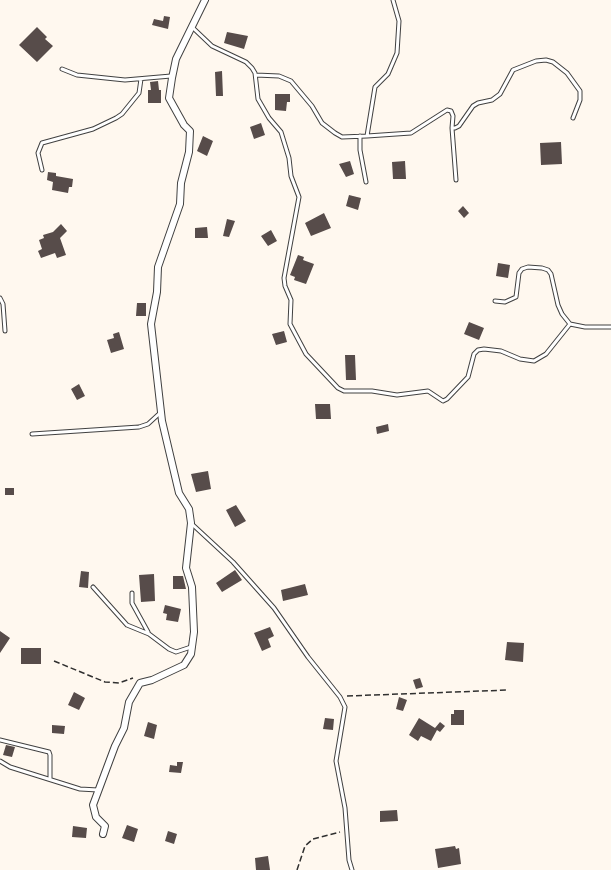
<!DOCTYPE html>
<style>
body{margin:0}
canvas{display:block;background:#fff8ef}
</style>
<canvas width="611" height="870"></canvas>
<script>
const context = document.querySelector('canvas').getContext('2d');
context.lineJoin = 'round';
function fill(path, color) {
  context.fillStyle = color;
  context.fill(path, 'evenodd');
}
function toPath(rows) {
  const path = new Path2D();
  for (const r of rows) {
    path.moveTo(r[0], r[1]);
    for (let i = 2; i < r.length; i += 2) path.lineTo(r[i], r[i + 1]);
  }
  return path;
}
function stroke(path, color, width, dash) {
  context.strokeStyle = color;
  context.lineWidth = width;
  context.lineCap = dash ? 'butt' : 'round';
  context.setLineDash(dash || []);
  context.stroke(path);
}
fill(toPath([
 [164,16,170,17,168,29,152,25,154,19,163,21],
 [37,27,47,37,45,39,53,46,37,62,19,45],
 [227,32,248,36,244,49,224,43],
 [222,71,223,96,216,96,215,72],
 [158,81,159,90,161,90,161,103,148,103,148,90,151,90,150,82],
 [275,94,290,94,290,102,287,102,286,111,275,110],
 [261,123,265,135,254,139,250,127],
 [203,136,213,141,207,156,197,151],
 [561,142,562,164,541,165,540,143],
 [350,161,354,174,346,177,339,164],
 [405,161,406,179,393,179,392,162],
 [48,172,56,173,56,176,73,179,72,187,69,187,68,193,52,190,53,182,47,180],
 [349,195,361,198,358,210,346,206],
 [463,206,469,213,464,218,458,211],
 [324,213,331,228,311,236,305,223],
 [227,219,235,221,229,237,223,236],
 [61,224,67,231,60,238,66,255,57,258,55,253,41,258,38,251,42,249,39,240,44,238,43,235,53,232],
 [207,227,208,238,195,238,195,228],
 [271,230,277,241,268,246,261,236],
 [298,255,304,257,303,260,314,264,306,284,294,280,295,277,290,275],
 [498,263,510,265,508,278,496,276],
 [137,303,146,303,146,316,136,316],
 [469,322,484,328,479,340,464,334],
 [284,331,287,342,276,345,272,334],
 [119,332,124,349,111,353,107,340,114,338,113,334],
 [345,355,355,355,356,380,346,380],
 [79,384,85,396,77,400,71,389],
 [315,404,330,404,331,419,316,419],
 [388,424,389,431,377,434,376,427],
 [208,471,211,489,196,492,191,474],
 [5,488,14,488,14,495,5,495],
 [236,505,246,521,235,527,226,510],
 [235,570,242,580,222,592,216,583],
 [81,571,89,572,88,588,79,587],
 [154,574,155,601,141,602,139,575],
 [173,576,183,576,186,589,173,589],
 [305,584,308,595,283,601,281,590],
 [165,605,181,609,178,622,166,620,167,614,163,613],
 [270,627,274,636,268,639,271,647,262,651,254,633],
 [0,631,10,638,0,653],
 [507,642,524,643,523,662,505,660],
 [21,648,41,648,41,664,21,664],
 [420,678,423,687,416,689,413,680],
 [74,692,85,698,79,710,68,705],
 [399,697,407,700,403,711,396,709],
 [454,710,464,710,464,725,451,725,451,714,454,714],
 [325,718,334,719,333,730,323,729],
 [419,718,435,728,440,722,445,726,440,732,437,730,431,741,421,736,418,741,409,735],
 [148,722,157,725,154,739,144,736],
 [52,725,65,726,64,734,52,733],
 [6,745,15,747,12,757,3,755],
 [177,762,183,762,181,773,169,772,170,765,177,766],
 [397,810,398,821,380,822,380,811],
 [127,825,138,829,134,842,122,838],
 [73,826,87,828,86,838,72,837],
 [168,831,177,834,174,844,165,841],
 [455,846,456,849,459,848,461,864,438,868,435,849],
 [268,856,270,870,256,870,255,858]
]), '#574c4a');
const service = toPath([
 [192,27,212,46,246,62,252,68,255,73,258,99,269,118,281,132,289,158,291,176,299,197,284,278,285,286,291,300,290,324,306,354,338,388,344,391,372,391,397,395,428,391,443,401,447,399,468,377,474,354,478,350,484,349,501,351,520,359,534,361,546,354,570,324,585,327,611,327],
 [62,69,77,75,125,80,171,76],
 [256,75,279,76,291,81,312,106,322,123,335,133,342,137,367,136,411,133,447,110,451,111,453,116,452,128,455,128,459,126,473,106,478,103,492,100,500,94,513,70,536,61,546,60,553,62,567,73,580,91,580,100,573,118],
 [452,128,456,180],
 [360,136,360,150,366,182],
 [367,136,375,87,388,74,397,53,399,21,393,0],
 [42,170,38,153,42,143,93,129,116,118,122,114,139,93,141,79],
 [0,298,3,304,5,331],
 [495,301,505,302,516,297,519,273,522,269,528,267,542,268,548,270,551,274,558,305,562,314,570,324],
 [32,434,139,427,148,424,160,413],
 [193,525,233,562,274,608,308,657,340,697,345,707,336,761,345,808,349,860,352,870],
 [93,587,127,625,149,634,169,649,176,652,191,647],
 [132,593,132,603,148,632],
 [0,740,49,752,50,755,50,779],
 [0,761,10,767,80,789,98,790]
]);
const minor = toPath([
 [103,834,105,826,96,817,93,805,115,746,124,728,129,702,140,683,152,680,184,665,191,654,194,632,192,587,186,568,191,523,189,509,179,493,162,421,151,324,157,292,158,267,180,204,181,183,189,152,190,131,184,125,169,98,172,78,176,59,205,0]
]);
stroke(service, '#414141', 5);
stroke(minor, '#414141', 8);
stroke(toPath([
 [54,661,105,682,119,683,133,678],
 [347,696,508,690],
 [297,870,305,846,313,839,340,832]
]), '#303030', 1.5, [6, 3]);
stroke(service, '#fff', 3);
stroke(minor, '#fff', 6);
</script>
